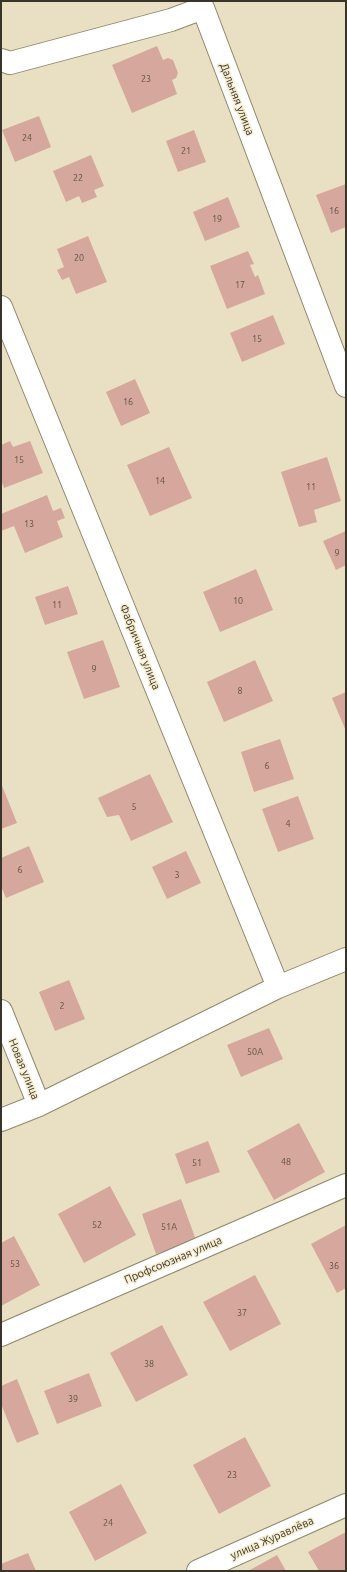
<!DOCTYPE html>
<meta charset="utf-8">
<style>
body{margin:0}
#map{position:relative;width:347px;height:1572px;overflow:hidden;background:#e9e0c3;font-family:Ubuntu,sans-serif}
canvas{display:block}
.frame{position:absolute;inset:0;border:2px solid #383429;pointer-events:none}
</style>
<div id="map">
<canvas width="347" height="1572"></canvas>
<div class="frame"></div>
</div>
<script>
const ctx = document.querySelector('canvas').getContext('2d');
ctx.lineJoin = 'round';
function fillPath(path, color) { ctx.fillStyle = color; ctx.fill(path, 'evenodd'); }
function trace(path, color, width, dash) { ctx.strokeStyle = color; ctx.lineWidth = width; ctx.lineCap = dash ? 'butt' : 'round'; ctx.setLineDash(dash || []); ctx.stroke(path); }
function drawText(font, color, halo, rows, align = 'center') {
  ctx.font = font + ' Ubuntu,sans-serif'; ctx.lineWidth = 3; ctx.setLineDash([]); ctx.textBaseline = 'middle'; ctx.strokeStyle = halo; ctx.fillStyle = color; for (const [text, x, y, turn = 0] of rows) {
    ctx.save(); ctx.translate(x, y); ctx.rotate((+turn || 0) * Math.PI / 180); ctx.textAlign = isNaN(turn) ? turn : align; if (halo) ctx.strokeText(text, 0, 0); ctx.fillText(text, 0, 0); ctx.restore();
  }
}
const building = new Path2D(`
 M157,46L163,60L168,58L173,60L178,73L176,78L172,80L177,94L132,113L112,65Z
 M39,116L51,147L15,162L2,130Z
 M194,130L206,162L178,172L166,141Z
 M91,155L104,186L94,190L97,197L82,203L79,196L66,202L53,171Z
 M346,184V227L331,233L316,195Z
 M228,197L240,227L205,241L193,212Z
 M88,236L107,282L76,294L69,277L62,280L57,270L64,267L57,249Z
 M248,251L254,264L250,265L255,277L258,275L265,294L227,309L210,266Z
 M273,315L285,344L242,362L230,333Z
 M135,379L150,413L121,426L106,392Z
 M10,441L13,447L30,441L43,473L4,488L1,480V445Z
 M169,447L192,498L150,516L127,465Z
 M327,457L341,501L314,510L317,522L299,527L281,472Z
 M47,495L53,511L61,508L65,518L57,521L63,537L25,553L14,526L1,531V514Z
 M346,531V565L336,570L323,541Z
 M256,569L273,610L220,632L203,592Z
 M68,586L78,614L45,625L35,597Z
 M103,640L120,687L84,699L67,652Z
 M255,660L273,701L224,722L207,682Z
 M346,692V731L332,698Z
 M280,739L294,779L254,792L241,752Z
 M150,774L173,822L131,841L119,815L107,817L98,798Z
 M1,783L17,823L1,829Z
 M298,796L314,839L278,852L262,809Z
 M29,846L44,882L6,898L1,886V858Z
 M186,851L201,883L167,899L152,867Z
 M69,980L85,1019L55,1031L39,992Z
 M269,1028L283,1059L241,1077L227,1045Z
 M299,1123L325,1172L274,1200L247,1151Z
 M208,1141L220,1172L186,1184L175,1154Z
 M110,1186L136,1235L84,1263L58,1214Z
 M181,1199L196,1240L156,1254L142,1214Z
 M346,1225V1288L337,1293L311,1244Z
 M14,1236L40,1285L1,1306V1243Z
 M255,1275L281,1324L230,1351L203,1302Z
 M162,1325L188,1375L136,1402L110,1353Z
 M89,1373L102,1406L57,1424L44,1391Z
 M17,1379L39,1434L17,1443L1,1404V1386Z
 M245,1437L271,1486L219,1514L193,1465Z
 M121,1484L147,1533L95,1561L69,1512Z
 M346,1532V1571H319L308,1552Z
 M28,1553L36,1571H1V1564Z
 M277,1555L286,1571H248Z`);
const minor = new Path2D(`
 M1,60L10,63L171,20L203,8L346,386
 M1,307L278,987
 M1,1011L39,1105
 M1,1120L39,1105L278,987L346,959
 M1,1335L346,1185
 M198,1571L346,1505`);
const numberNames = [
 ["23",146,79],
 ["24",27,138],
 ["21",186,151],
 ["22",78,178],
 ["16",334,211],
 ["19",217,219],
 ["20",79,258],
 ["17",240,285],
 ["15",257,339],
 ["16",128,402],
 ["15",19,460],
 ["14",160,481],
 ["11",311,487],
 ["13",29,524],
 ["9",337,553],
 ["10",238,601],
 ["11",57,605],
 ["9",94,669],
 ["8",240,691],
 ["6",267,766],
 ["5",134,807],
 ["4",288,824],
 ["6",20,870],
 ["3",177,875],
 ["2",62,1006],
 ["50А",255,1052],
 ["48",286,1162],
 ["51",197,1163],
 ["52",97,1225],
 ["51А",169,1227],
 ["53",15,1264],
 ["36",334,1266],
 ["37",242,1313],
 ["38",149,1364],
 ["39",73,1399],
 ["23",232,1475],
 ["24",108,1523]
];
const streetNames = [
 ["Дальняя улица",237,99,69],
 ["Фабричная улица",140,647,68],
 ["Новая улица",24,1069,68],
 ["Профсоюзная улица",173,1260,-23],
 ["улица Журавлёва",272,1538,-24]
];
fillPath(building, '#d6a79d');
trace(minor, '#8f876c', 24);
trace(minor, '#fff', 22);
drawText('9px', '#605146', null, numberNames);
drawText('11px', '#383429', '#f6edd0', streetNames);
</script>
